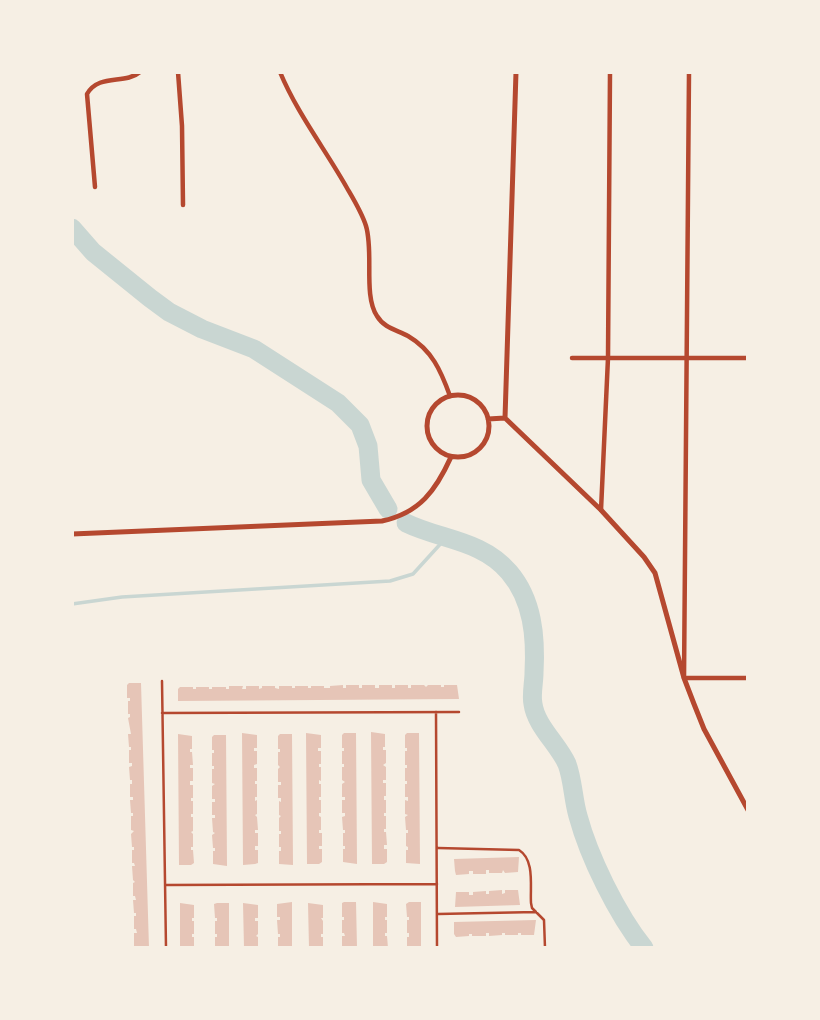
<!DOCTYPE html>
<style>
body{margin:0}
#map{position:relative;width:820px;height:1020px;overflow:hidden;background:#f6efe4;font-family:"Varela Round",sans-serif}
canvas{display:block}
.frame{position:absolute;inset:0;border:74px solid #f6efe4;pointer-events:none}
</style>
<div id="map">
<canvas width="820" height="1020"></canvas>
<div class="frame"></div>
</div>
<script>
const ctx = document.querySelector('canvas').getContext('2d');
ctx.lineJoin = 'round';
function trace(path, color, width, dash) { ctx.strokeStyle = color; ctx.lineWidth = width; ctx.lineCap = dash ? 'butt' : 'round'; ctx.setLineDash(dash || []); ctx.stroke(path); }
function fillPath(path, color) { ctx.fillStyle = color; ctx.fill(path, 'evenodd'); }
const stream = new Path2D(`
 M72,604L122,597L390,581L413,574L444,540L452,538`);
const river = new Path2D(`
 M72,228L93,252L150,298L169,312L202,329L254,349L338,403L360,425L368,446L371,480L388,509
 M406,523C441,540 482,540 509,572C533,600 536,637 534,673C534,682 531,695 533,704C536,726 558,744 567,764C573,780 573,799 578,816C589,857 617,914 644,948`);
const building = new Path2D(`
 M129,683H141L149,948L134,946V933H137L136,929H134V916H136V913H134L133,900H136L135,896H133V883L135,882L133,880L132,866H135L134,863H132V850H134V847H132L131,834L134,831L131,830V816H133V813H131L130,800H133V797H130V784H132V780H130L129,767L132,766V763H129V750H131V747H129L128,734H131L128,718L130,717V714H128V701H130V698H127V685Z
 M343,685V688H346V685H359V688H362V685H375V688H379V685H392V688H395V685H408V688H411V685H424L426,687L428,685H441V687H444V685H457L459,699L178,701V689L180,687H193V689H196V687H209V689H212V687H226V689H229V686H243L242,689H246V686H259V689L262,688V686H275V688L279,689V686H292V688H295V686H308V688H311V686H324V688H330V686Z
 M371,732L385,734V747H383V750H386V763L383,765L386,767V780H383V783H386V796H384V800H386V813H384V816H386V829H384V832H386L387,845H384V849H387V862L384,864H372Z
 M242,733L257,735V748H254V751H257V764L254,765V768H257V781H255V784H257V797H255V801L257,800V814L255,815L257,817L258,830H255V833H258V846H255V850H258V863L255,864L243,865Z
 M306,733L321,735V748H318V751H321V764H319V767H321V781L319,780V784H321V797H319V800H321V813H319V816L321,817V830H319V833H322V846H319V849H322V862L319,864H307Z
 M344,733H356L357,864L343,862V849H345V846H343V833H345V830H343L342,817L345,816V813H342V800H345V797H342V784L345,782L342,780V767H344V764H342V751H344V748H342V735Z
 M407,733H419L420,864L406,863V850H408V847L406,846V833H408V830H406L405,817L408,815L405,814V800L408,801V797H405V784H407V781H405V768H407V765H405V751H407V748H405V735Z
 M178,734L192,736V749H190V752H192L193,765H190V768H193V781H190V785H193V798H191V801H193V814H191V817H193V831L191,832L193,834V847H191V850H193L194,863L191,865H179Z
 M280,734H292L293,865L279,864V851H281V847H279V834H281V831H279V818L281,816L279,815V801L281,802V798H278V785H281V782H278V769L280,767L278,765V752H280V749H278V736Z
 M214,735H226L227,866L213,864V851H215V848H213L212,835L215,833L213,832L212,818H215V815H212V802H215V799H212V786L215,784L212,783V769H214V766H212V753H214V750H212V737Z
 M519,857L518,872L505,873L503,870L502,873H489V870H486V874H473V871H469V874L456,875L455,871L454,859Z
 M502,890V894L505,893V890H518L520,905L455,907L456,892H469V895H473V892L486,891V894H489V891Z
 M292,902V948H278V937H280V934H278L277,920H280V917H277V904Z
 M344,902H356L357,948H342V936H345L344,933H342V920H344V917H342V903Z
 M373,902L387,904V917H385V920H387V933H385V936H387L388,948H373Z
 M409,902H421V948H407V937H409V933H407V920H409V917H407L406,904Z
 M180,903L194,905V918H192V921H194V934H192V937H194V948H180Z
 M217,903H229V948H215V937H217V934H215V921H217V918H215L214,904Z
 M243,903L258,905V918H255V921H258V934L256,936L258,937V948H244Z
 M308,903L323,905V918H321L323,921V934H321V937H323V948H309Z
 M536,920L534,935H521V933H518V935H505V933H502V935L489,936V933H486V936H472V934H469V936L456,937L454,934V922Z`);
const service = new Path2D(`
 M162,681L166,948
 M436,712L437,948
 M162,713L459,712
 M438,848L519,850C535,860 530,886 531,903L532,908L544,920L545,948
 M165,885L437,884
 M438,914L536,912`);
const minor = new Path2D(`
 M178,72L182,126L183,205
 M280,72C297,113 325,149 347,188C354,200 362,213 366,226C374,252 363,295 377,316C384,328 397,330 408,336C432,350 441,371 450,396
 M689,72L684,678H748
 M95,187L87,94C99,73 125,85 140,72
 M572,358H748
 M601,510L608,358L610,72`);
const tertiary = new Path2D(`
 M427 426a31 31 0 1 1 62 0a31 31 0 1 1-62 0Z
 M505,418L516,72
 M488,419L505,418L601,510L644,557L655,573L684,678L694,704L704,729L748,810
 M72,534L382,521C420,513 436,490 451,457`);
trace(stream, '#c9d6d2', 3.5);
trace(river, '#c9d6d2', 19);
fillPath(building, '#e6c5b7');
trace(service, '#b5482f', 2.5);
trace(minor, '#b5482f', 4.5);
trace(tertiary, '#b5482f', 5);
</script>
